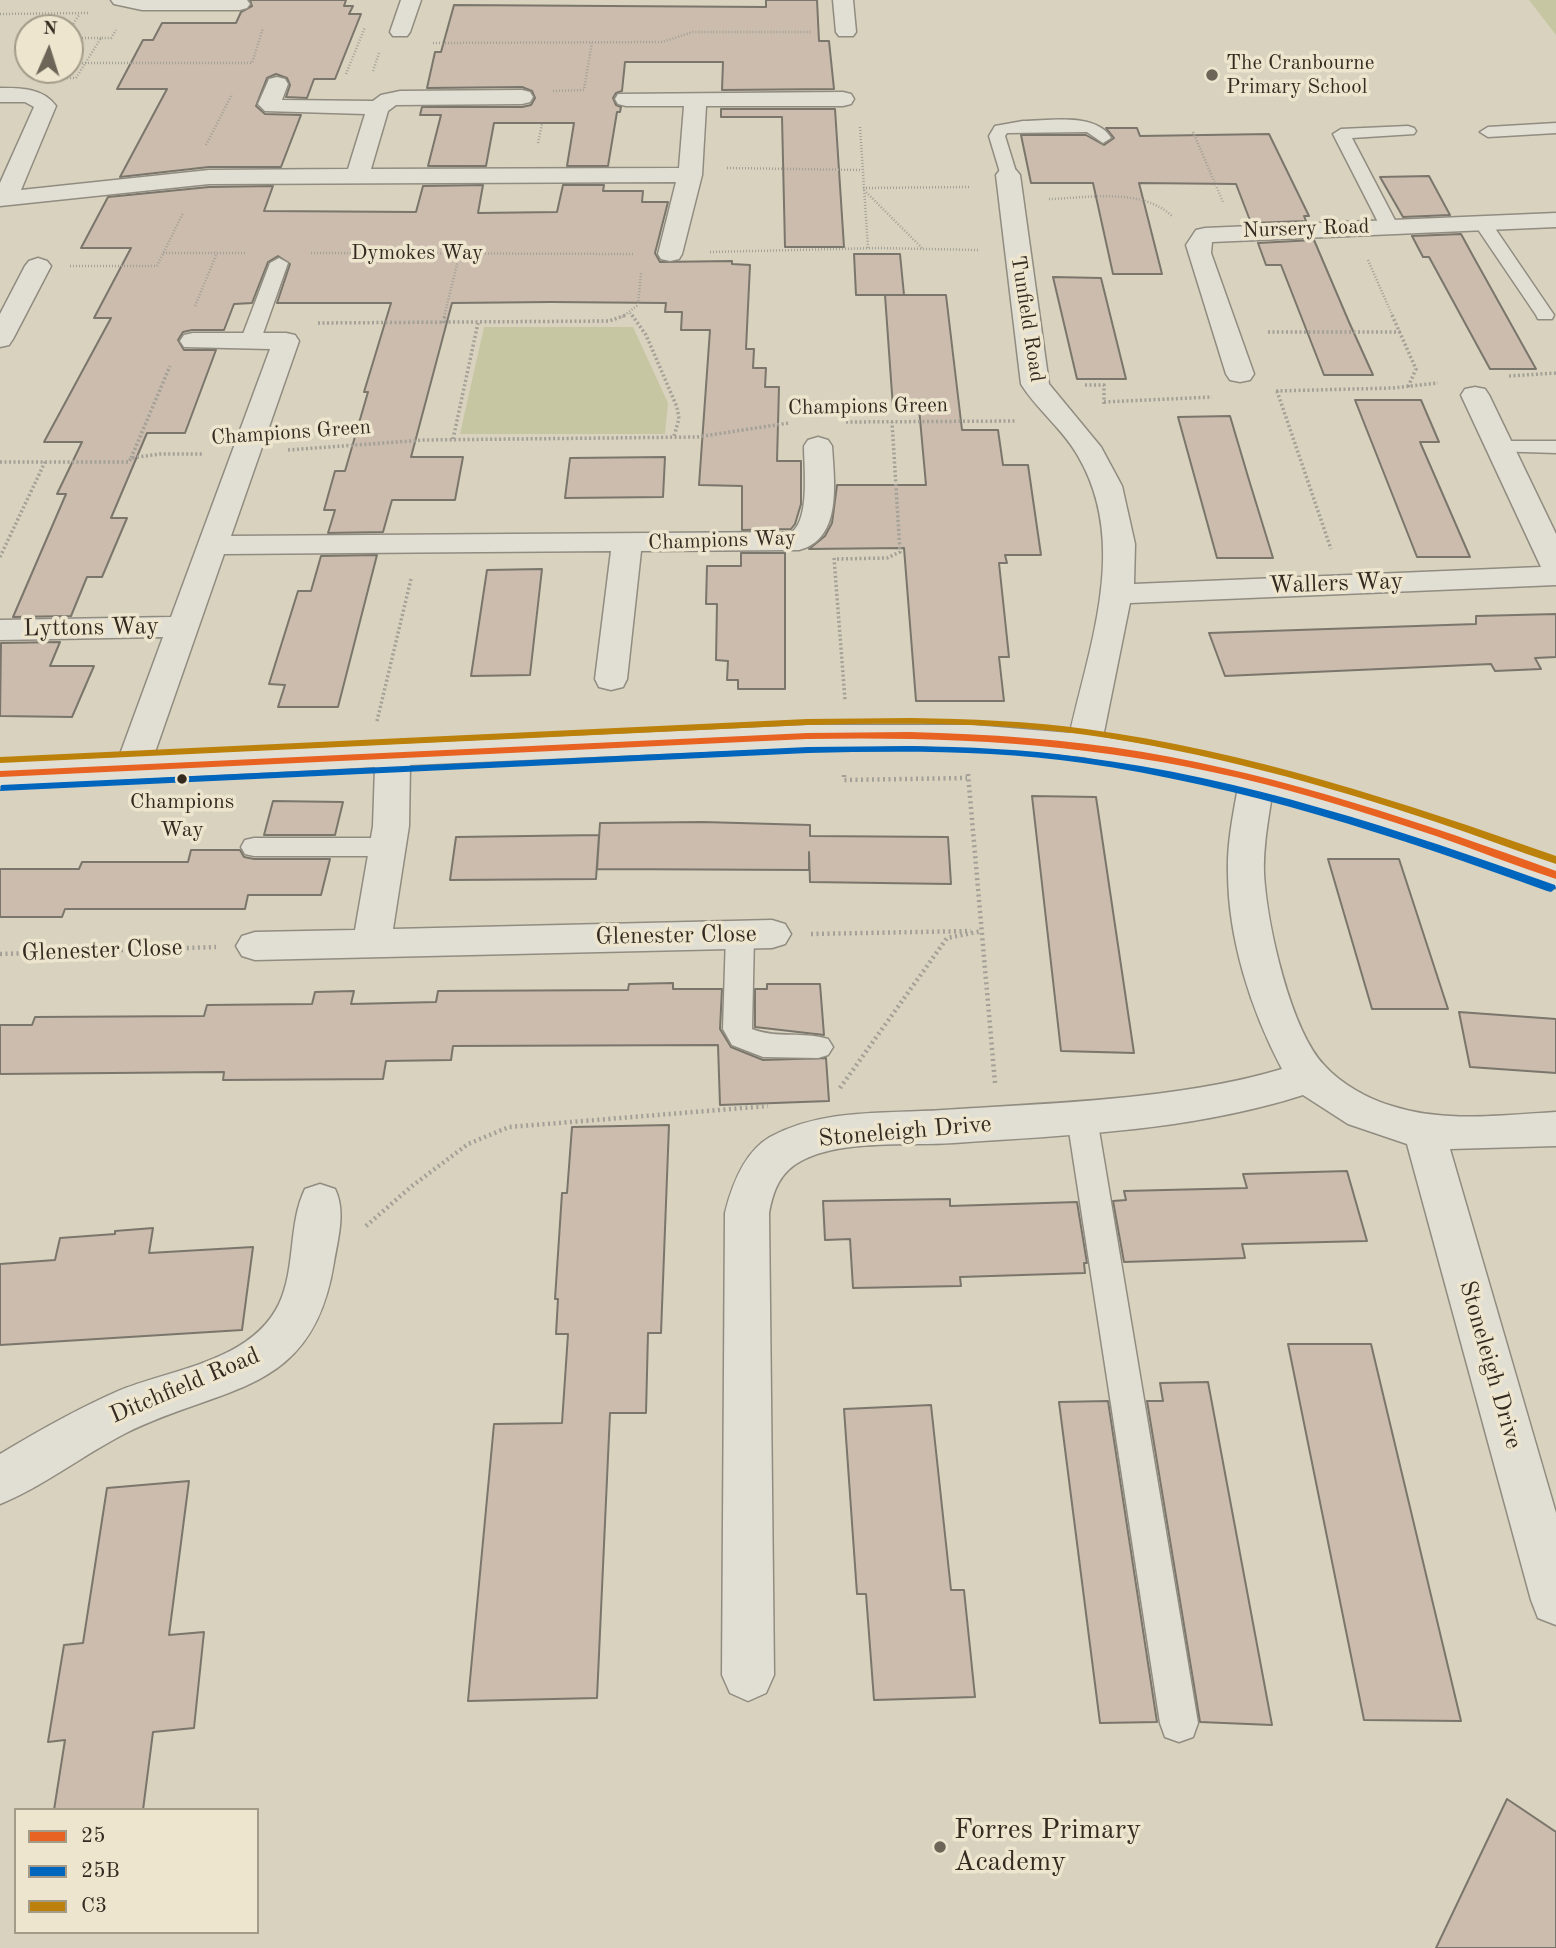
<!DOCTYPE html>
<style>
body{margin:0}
#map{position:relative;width:1556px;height:1948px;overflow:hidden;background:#d8d2be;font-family:"Old Standard TT",serif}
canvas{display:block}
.legend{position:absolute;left:14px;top:1808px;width:245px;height:126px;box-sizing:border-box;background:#ede5ce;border:2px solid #a39a88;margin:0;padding:9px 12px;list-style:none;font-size:21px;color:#342a20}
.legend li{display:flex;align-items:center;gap:14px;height:35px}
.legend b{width:35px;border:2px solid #a39a88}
.north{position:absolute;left:14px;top:14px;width:70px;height:70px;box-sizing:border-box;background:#ede5ce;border:2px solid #a39a88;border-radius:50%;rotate:3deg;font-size:19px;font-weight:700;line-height:28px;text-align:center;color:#342a20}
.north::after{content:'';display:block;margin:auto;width:24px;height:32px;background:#6d6557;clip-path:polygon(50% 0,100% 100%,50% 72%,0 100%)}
</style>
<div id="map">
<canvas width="1556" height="1948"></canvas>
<ul class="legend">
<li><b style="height:9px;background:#e86222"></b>25</li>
<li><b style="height:9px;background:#0065bd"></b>25B</li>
<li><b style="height:9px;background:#bc810a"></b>C3</li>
</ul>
<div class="north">N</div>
</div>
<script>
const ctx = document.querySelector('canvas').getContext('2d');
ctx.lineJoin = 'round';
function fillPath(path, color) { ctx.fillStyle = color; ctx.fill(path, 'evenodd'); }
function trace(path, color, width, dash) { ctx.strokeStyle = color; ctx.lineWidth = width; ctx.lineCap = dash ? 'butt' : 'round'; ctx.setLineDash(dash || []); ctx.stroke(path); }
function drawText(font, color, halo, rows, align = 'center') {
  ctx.font = font + ' "Old Standard TT",serif'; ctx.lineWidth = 7; ctx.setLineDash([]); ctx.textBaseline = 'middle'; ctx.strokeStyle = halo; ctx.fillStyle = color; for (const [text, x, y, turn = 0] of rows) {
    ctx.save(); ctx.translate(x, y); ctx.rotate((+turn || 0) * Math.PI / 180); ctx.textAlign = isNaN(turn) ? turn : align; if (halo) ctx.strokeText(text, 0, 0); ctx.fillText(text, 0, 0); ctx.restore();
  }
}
const green = new Path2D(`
 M1529,0H1556V35Z
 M484,327H633L668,403L665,434H460Z`);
const building = new Path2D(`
 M250,0H346L344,6H353L349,14H361L335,79H314L307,98L286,97L290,85L287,78L276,74L267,78L256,106L265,114L301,115L281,167H209L120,177L167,89H117L143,40H153L162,23H236L241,12L252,6Z
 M766,0H817L819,41H829L834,89L722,90L723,62H625L622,91L616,93L613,98L616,105L621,107L620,112H617L608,166H567L574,123H494L486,166H428L441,115H420L422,107H522L531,105L535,98L532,91L522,87L427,88L435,52H441L454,5L766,7Z
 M721,109H835L844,247H785L782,117H721Z
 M1106,128H1137L1140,136L1269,134L1309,216H1304L1306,221L1251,223L1236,184L1139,183L1162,274H1113L1093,183H1031L1021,135H1086L1104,145L1114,138Z
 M1429,176L1450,215L1403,217L1380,177Z
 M483,185L478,213L557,212L563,185H604L603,191H643L642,202H668L655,253L660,262L732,261V264L750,265L746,349H754L753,368H766L765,387H779L777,461H801V504L795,524L791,529L742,530V486L699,485L710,330H681L682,312H665L666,303L551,302L452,303L411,457H463L455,500H392L383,532L328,533L335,510H324L335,471H345L368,392H364L391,303H277L290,264L278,256L268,262L252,303L234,304L224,330H192L183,332L178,340L184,350H216L185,433H147L111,518H127L102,577H87L71,616L13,617L66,494H57L82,442H44L111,318H94L131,248H81L108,197L209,187L273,186L264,211L416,212L423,186Z
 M1461,234L1473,256L1536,369H1490L1429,257H1423L1412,236Z
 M1314,240L1349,322L1373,375H1324L1281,265H1266L1258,243Z
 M854,254H900L904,295H856Z
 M1053,277L1101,278L1126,379H1077Z
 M885,295H946L962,430H998L1003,465H1028L1041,555H1005L1007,563H999L1009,657H999L1004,701H916L904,548L809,549L825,536L832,523L837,485H926L919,408H893Z
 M1355,400H1421L1439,442H1420L1470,557H1417Z
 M1230,416L1249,480L1273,558H1217L1178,417Z
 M665,457L663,497L565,498L570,458Z
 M741,553H785V689H738V680H727L728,661L716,660L717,604H706L707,566H741Z
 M377,555L338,707H278L285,685L269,684L298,591H311L321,556Z
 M542,569L530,675L471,676L487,570Z
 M1556,614V657L1535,658L1541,669L1495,671L1491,664L1225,676L1209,633L1476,624V616Z
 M60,642L50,666H94L72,717L0,716L1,643Z
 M1032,796L1096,797L1134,1053L1061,1051Z
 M273,801L343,802L335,835H264Z
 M703,822L810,825V836L948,837L951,884L810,882L809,852V870L597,869L600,823Z
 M599,835L596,879L450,880L456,837Z
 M191,850H240L244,857L254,859H330L321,895H248L245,909H65L62,917H0V869H79L82,862H188Z
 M1328,859H1399L1448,1009H1372Z
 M673,983V989H722L720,1029L731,1047L763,1060L826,1058L829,1101L720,1105L718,1045L453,1046L451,1060L386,1061L383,1079L223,1080L224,1072L0,1074V1025H32L35,1017L204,1016L207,1005L312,1004L315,992L354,991L351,1004L436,1002L438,991L628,990L629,984Z
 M767,984H820L824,1035L755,1027V989H767Z
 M1459,1012L1556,1019V1073L1470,1067Z
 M669,1125L661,1333H648L646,1413H610L597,1698L468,1701L494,1424L562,1423L568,1334H556L558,1299H555L562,1193H567L572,1127Z
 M1347,1171L1367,1241L1242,1244L1245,1258L1124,1262L1113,1201L1126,1200L1124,1191L1247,1188L1243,1174Z
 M950,1199V1206L1077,1202L1087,1263H1084L1085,1273L960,1277L961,1286L853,1288L850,1239L825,1240L823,1201Z
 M153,1228L149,1253L253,1247L242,1330L0,1345V1264L55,1260L60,1238L115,1234V1231Z
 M1288,1344H1371L1461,1721L1364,1720Z
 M1208,1382L1272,1725L1200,1722L1147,1401H1163L1160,1383Z
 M1108,1401L1157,1722L1100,1723L1059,1402Z
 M931,1405L951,1590H964L975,1697L874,1700L866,1594H857L844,1409Z
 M189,1481L169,1635L204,1632L194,1728L153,1732L143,1810H54L65,1740L48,1742L64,1645L83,1643L107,1488Z
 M1507,1799L1556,1832V1948H1436Z`);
const pathFar2 = new Path2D(`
 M0,14L90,13
 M70,29L79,15
 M70,38H101
 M433,43L662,42L693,32H811
 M70,63H252L263,28
 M373,71L379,53
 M346,74L365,27
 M67,78H76L101,38H111L116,30
 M553,91L584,90L592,42
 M860,127L868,248
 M1193,132L1223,202
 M538,143L542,124
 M206,145L232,94
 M727,168L862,170
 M863,188L971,187
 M864,190L922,248
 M1049,199C1089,198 1142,187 1173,217
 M710,252L879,248L978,250
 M163,253H247
 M311,253L635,254
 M1368,260L1393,317
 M70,266H157L183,213
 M195,306L217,253
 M630,313L633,317
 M444,317L460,252
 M622,317L638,305L641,273`);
const pathFar1 = new Path2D(`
 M632,315L646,335L677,407L679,419L674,436
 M1392,315L1416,369L1408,387
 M318,323L609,321L626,315
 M443,323L445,315
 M1268,332H1401
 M1509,376L1556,373
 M1085,385H1104V404
 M1276,391L1393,388L1438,383
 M1277,391L1331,549
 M1104,402L1212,397
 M846,422L1016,421
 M453,439L478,323
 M288,450L424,440L697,437L789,423
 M131,458L170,366
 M0,462H129L131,458L160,454H202
 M0,557L45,462
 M834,558L845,700
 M837,559L887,558L900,552L892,422
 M377,721L411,579`);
const path = new Path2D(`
 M968,774L995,1083
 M844,775V780L967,778
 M811,934L971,931
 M0,954L216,947
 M840,1088L947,938L982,931
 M366,1226L412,1186L468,1144L509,1127L768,1106`);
const lane = new Path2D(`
 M1023,121C1049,121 1096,112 1111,138L1103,143L1087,132L1007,133L1005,136L1017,175L1008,180L1002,179L989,136L995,126Z
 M1556,123V133L1488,137L1480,132L1488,127Z
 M1408,126L1414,128L1416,131L1414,134L1352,138L1398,226L1389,231L1380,226L1333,134L1341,129Z
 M1482,217L1488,218L1554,315L1552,319H1538L1536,315L1473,222Z
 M279,258L288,263L260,342L250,348L243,346L240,342L270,263Z
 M1499,441H1556V453L1492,451L1489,447L1492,443Z
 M254,838H390L399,840L403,847L399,854L390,856H254L245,854L241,847L245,840Z
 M740,925L750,928L754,935L752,1029C777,1039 803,1031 828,1039L833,1047L828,1055L818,1058L763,1057L732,1045L723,1029L726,935L730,928Z
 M1082,1106L1093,1109L1097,1118L1198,1723L1193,1737L1179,1742L1165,1737L1160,1723L1067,1118L1071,1109Z`);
const street = new Path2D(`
 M111,0H247L250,4L247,8L240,10H142L114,4Z
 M401,0H421L410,32L407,36H393L390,32Z
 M833,0H853L856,32L853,36H839L836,32Z
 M277,77L285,79L288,84L282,100L373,101L381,95L400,91L522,90L530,92L533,97L530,102L522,104L396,105L388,111L371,169L679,168L684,106H626L618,104L615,99L618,94L843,92L851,94L854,99L851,104L843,106H706L702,175L682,254L679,259L670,261L661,259L658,254L676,182L209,184L0,206V183L34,107L25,102H0V88C21,88 43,88 56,106L21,190L209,170L348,169L365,114L265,111L258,104L269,79Z
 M1008,168L1016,170L1020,175L1049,384L1101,447L1122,486L1135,544L1134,584L1541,567L1461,395L1465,389L1475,387L1485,389L1489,395L1556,534V585L1130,603L1103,737C1259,761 1408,807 1556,861V888L1370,823L1272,795C1268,821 1263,848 1264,874C1267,924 1290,1029 1324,1065C1341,1084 1368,1099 1392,1106C1444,1123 1502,1115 1556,1112V1146L1450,1149L1556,1513V1625L1538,1618L1531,1600L1407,1144L1348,1124L1303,1095C1191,1131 1070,1135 954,1143C909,1146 841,1139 801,1161C780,1172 773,1191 769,1213L774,1675L766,1693L748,1701L730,1693L722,1675L725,1213C732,1185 744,1152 770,1137C823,1108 886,1114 943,1110C1051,1103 1178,1100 1282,1069C1251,1010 1228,939 1228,872C1227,844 1233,815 1238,787L1083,757L1028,752L918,746L752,750L410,765L409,826L393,929L772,920L785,924L791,934L785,944L772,948L255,960L242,956L236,946L242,936L255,932L355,930L373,826L375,767L0,786V762L119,757L163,637L0,640V620L171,617L270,349L184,347L180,341L184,335L193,333H286L295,335L299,341L231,536L792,532C810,518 804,468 804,446L808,440L818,437L828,440L832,446C834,481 843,539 799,550L641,551L627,679L623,687L611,690L599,687L595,679L611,551L224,554L154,755L807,725H973L1070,733C1090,643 1129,543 1078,456C1063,429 1037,410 1021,384L996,175L1000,170Z
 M1556,213V227L1212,242L1211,253L1254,374L1250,380L1240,382L1230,380L1226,374L1186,245L1196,230L1205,228Z
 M38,258L47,261L51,266L13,339L9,345L0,347V314L25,266L29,261Z
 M320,1184L335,1189C346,1211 338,1239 334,1262C313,1396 224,1384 126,1433C83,1455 44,1486 0,1504V1454C38,1431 77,1409 118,1391C171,1369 251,1362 279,1304C296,1268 288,1224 305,1189Z`);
const bus1 = new Path2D(`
 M910,732C988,734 1066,739 1143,752C1285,776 1421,822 1556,871V879C1516,866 1476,850 1436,836C1379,817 1322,799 1264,784C1110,745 965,736 807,739L0,777V771L807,733Z`);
const bus2 = new Path2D(`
 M911,746C967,747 1024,749 1080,757C1243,777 1400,830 1555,885L1556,888L1551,892L1547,891C1396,836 1243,786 1083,763C992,750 900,751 808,753L0,791L1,785L808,747Z`);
const bus3 = new Path2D(`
 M912,718C970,719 1029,721 1086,729C1248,751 1403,802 1556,856V864C1516,851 1476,835 1436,822C1322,784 1206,752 1087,735C995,722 900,723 807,725L0,763V757L807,719Z`);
const markers = [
 [1212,75,7,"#6d6557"],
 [182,779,6,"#342a20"],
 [940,1847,7,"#6d6557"]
];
const farPoinames = [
 ["The Cranbourne",1226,63],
 ["Primary School",1226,87]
];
const farStreetnames = [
 ["Nursery Road",1306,229,-2],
 ["Dymokes Way",417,253],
 ["Tunfield Road",1027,319,81],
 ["Champions Green",868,407,-1],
 ["Champions Green",291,433,-4],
 ["Champions Way",722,541,-2]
];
const busNames = [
 ["Champions",182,802],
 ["Way",182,830]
];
const streetNames = [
 ["Wallers Way",1336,584,-2],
 ["Lyttons Way",91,628,-1],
 ["Glenester Close",676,936,-1],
 ["Glenester Close",102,951,-2],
 ["Stoneleigh Drive",905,1132,-5],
 ["Stoneleigh Drive",1490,1365,74],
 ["Ditchfield Road",185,1386,-23]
];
const nearPoinames = [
 ["Forres Primary",954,1831],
 ["Academy",954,1863]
];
fillPath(green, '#c6c6a2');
fillPath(building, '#cbbcad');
trace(building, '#7a766b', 2);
trace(lane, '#918c80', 3);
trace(street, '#918c80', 3);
trace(pathFar2, '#a3a098', 2.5, [1, 2]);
trace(pathFar1, '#a3a098', 3.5, [2, 2.5]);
trace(path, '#a3a098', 4.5, [2, 3.5]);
fillPath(lane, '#e1ded4');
fillPath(street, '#e1ded4');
fillPath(bus1, '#e86222');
fillPath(bus2, '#0065bd');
fillPath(bus3, '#bc810a');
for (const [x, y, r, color] of markers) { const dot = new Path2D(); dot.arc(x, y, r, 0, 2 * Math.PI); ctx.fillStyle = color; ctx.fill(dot); trace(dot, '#ede5ce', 2.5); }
drawText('21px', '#342a20', '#ede5ce', farPoinames, 'left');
drawText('21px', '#342a20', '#ede5ce', farStreetnames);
drawText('22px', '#342a20', '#ede5ce', busNames);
drawText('24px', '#342a20', '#ede5ce', streetNames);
drawText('28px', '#342a20', '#ede5ce', nearPoinames, 'left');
</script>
